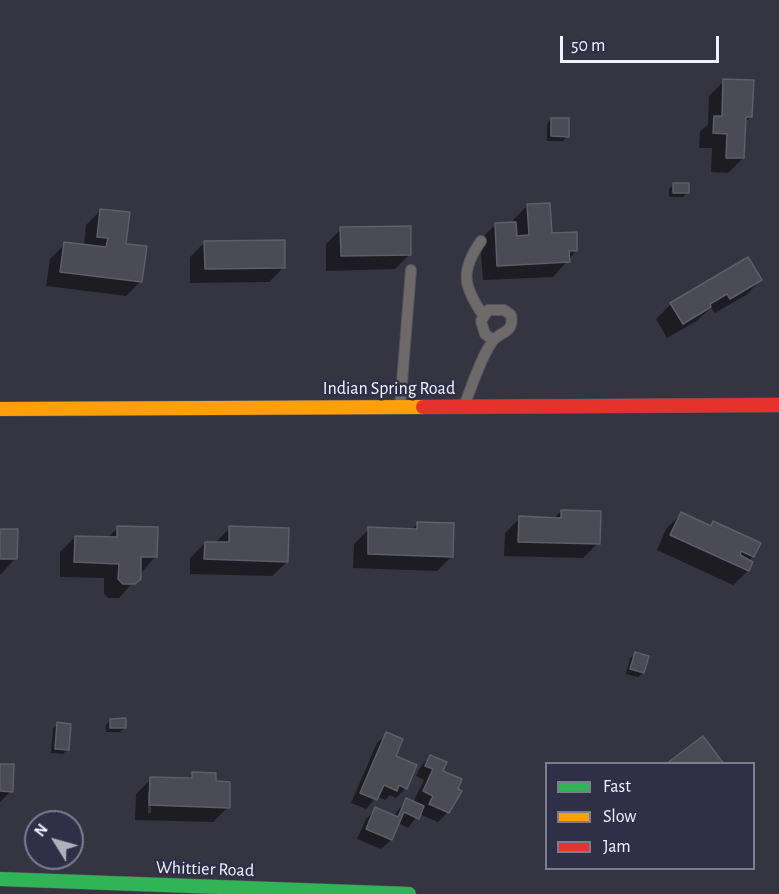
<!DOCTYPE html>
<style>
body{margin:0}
#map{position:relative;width:779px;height:894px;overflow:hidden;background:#353541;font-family:"Alegreya Sans",sans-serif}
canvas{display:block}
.legend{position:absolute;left:545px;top:762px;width:210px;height:108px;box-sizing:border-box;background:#2f2f47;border:2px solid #7d7d91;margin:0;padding:8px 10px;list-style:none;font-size:18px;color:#f2f2ff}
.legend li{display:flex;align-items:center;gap:12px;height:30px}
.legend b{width:30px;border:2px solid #7d7d91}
.north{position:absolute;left:24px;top:810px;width:60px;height:60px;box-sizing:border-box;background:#2f2f47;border:2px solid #7d7d91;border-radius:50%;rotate:307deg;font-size:16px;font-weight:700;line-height:24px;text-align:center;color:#f2f2ff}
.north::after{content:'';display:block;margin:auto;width:21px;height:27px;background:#b0b0bc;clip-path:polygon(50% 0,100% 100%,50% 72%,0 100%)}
.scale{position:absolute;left:560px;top:36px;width:159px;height:27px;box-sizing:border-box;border:3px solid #f2f2ff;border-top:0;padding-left:8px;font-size:18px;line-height:21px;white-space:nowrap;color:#f2f2ff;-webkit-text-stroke:4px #2f2f47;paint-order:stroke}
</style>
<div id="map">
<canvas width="779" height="894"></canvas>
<ul class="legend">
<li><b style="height:8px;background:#30b455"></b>Fast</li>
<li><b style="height:8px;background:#ff9f0a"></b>Slow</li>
<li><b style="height:8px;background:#e5322d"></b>Jam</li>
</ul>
<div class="north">N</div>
<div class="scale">50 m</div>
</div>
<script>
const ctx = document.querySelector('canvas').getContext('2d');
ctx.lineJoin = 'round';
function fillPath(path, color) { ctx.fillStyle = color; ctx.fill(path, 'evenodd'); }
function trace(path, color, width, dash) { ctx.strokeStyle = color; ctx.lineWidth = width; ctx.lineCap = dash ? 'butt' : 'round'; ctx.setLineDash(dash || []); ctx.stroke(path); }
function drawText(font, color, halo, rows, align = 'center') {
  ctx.font = font + ' "Alegreya Sans",sans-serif'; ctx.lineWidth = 5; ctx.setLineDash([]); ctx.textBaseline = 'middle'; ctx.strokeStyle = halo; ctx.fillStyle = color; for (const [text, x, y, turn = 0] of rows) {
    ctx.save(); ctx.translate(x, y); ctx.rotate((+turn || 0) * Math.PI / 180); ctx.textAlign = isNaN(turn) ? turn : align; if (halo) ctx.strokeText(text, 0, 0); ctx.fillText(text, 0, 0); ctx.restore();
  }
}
const shadow = new Path2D(`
 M724,81L751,117L744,123L743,158L728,173L711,172L712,148H699L700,132L708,124L709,96Z
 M551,119L567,136L563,141H547V124Z
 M673,185L687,193L683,197H669V189Z
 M528,205L551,235L576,251L553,277L483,280L480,240L495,225L513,224V220Z
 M101,210L124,245L141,281L126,296L46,286L50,259L65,244L84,246L86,225Z
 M341,229L410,254L395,269L326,271V244Z
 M205,242L284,267L269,282L190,283V257Z
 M761,280L746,295L715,313L711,308L695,322L667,338L656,319L671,304Z
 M561,511L598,543L583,558L504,556L505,533L520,518L554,519Z
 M681,514L710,527L714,523L753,556L748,561L751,562L748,571L733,585L657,550L666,529Z
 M418,523L452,556L437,571L353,568L354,544L369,529L411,530Z
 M118,528L155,557L119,598H108L104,594V578L60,577V552L75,537L107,538Z
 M230,528L287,562L272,576L190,574V558L205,543H215Z
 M0,530L15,559L1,574H0Z
 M635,654L643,673L638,677L626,674L630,658Z
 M110,720L125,728L120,732H106V725Z
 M58,724L68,749L63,754L51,753L53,729Z
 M387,734L406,788L396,798L390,795L385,800L377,796L366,809L351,803L377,743Z
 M431,756L456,790L448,812L438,822L419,814L408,828L398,823L391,840L381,849L357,839L366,819L376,809L393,817L406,800L413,803L424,780L416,776L421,766Z
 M0,765L11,791L0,802Z
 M193,774L214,783L228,807L213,822L135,820L136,794L151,779L187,780ZM148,792H151V813H148Z`);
const building = new Path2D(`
 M723,79L754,80L752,117H746L744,158H726L727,134L713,133L714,116H722Z
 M551,118H569V137L551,136Z
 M673,183H689V193H673Z
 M550,203L552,233L577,232V251H569L570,262L497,266L495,223L516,222L517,236L529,235L527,204Z
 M100,209L130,212L126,244L147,246L142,282L60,272L64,242L106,247L108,238L97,237Z
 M411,226V255L341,256L340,227Z
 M285,240V268L205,269L204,241Z
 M748,257L762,280L730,299L727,294L710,304L711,307L683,324L670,303Z
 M561,510L601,511L600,544L518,542L519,516L561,518Z
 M681,512L711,526L713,521L761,543L754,557L741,551L740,555L753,562L749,571L670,535Z
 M417,522L454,523L453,557L368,554V527L417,529Z
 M117,526L158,527L157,557H141V579L135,584H123L118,579L119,564L74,562L75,536L117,537Z
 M229,526L289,528L288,562L204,559L205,542H229Z
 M0,529H18L17,559H0Z
 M635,652L649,656L644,673L630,669Z
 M126,718V728H110V719Z
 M57,722L71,724L69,750L55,749Z
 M386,732L403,739L396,756L417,765L407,789L399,785L397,791L384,785L377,800L360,793Z
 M703,736L724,764H666Z
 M430,755L447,762L443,771L462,779L458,789L462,791L449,813L429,804L433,796L423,791L433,769L425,766Z
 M0,764H14L13,792L0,791Z
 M192,772L216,773V781L230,782V808L149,805L150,777L192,778Z
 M406,798L424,806L419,819L404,812L392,840L366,829L375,807L398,817Z`);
const lane = new Path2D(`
 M481,241C460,271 463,286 483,315
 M465,403C473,384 480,359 492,342C499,331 515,334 511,315L504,310H488L481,321L485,334L493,340
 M400,407L411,270`);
const fast = new Path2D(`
 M0,879L409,894`);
const slow = new Path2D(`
 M0,409L423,407`);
const jam = new Path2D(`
 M423,407L779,405`);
const streetNames = [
 ["Indian Spring Road",389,389],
 ["Whittier Road",205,869,2]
];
fillPath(shadow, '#0007');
fillPath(building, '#4b4b55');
trace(building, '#5e5e68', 1.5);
trace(lane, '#54545f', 12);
trace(fast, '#54545f', 15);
trace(slow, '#54545f', 15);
trace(jam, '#54545f', 15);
trace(lane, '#6e6a6a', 10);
trace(fast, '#30b455', 14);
trace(slow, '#ff9f0a', 14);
trace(jam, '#e5322d', 14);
drawText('18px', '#f2f2ff', '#2f2f47', streetNames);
</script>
